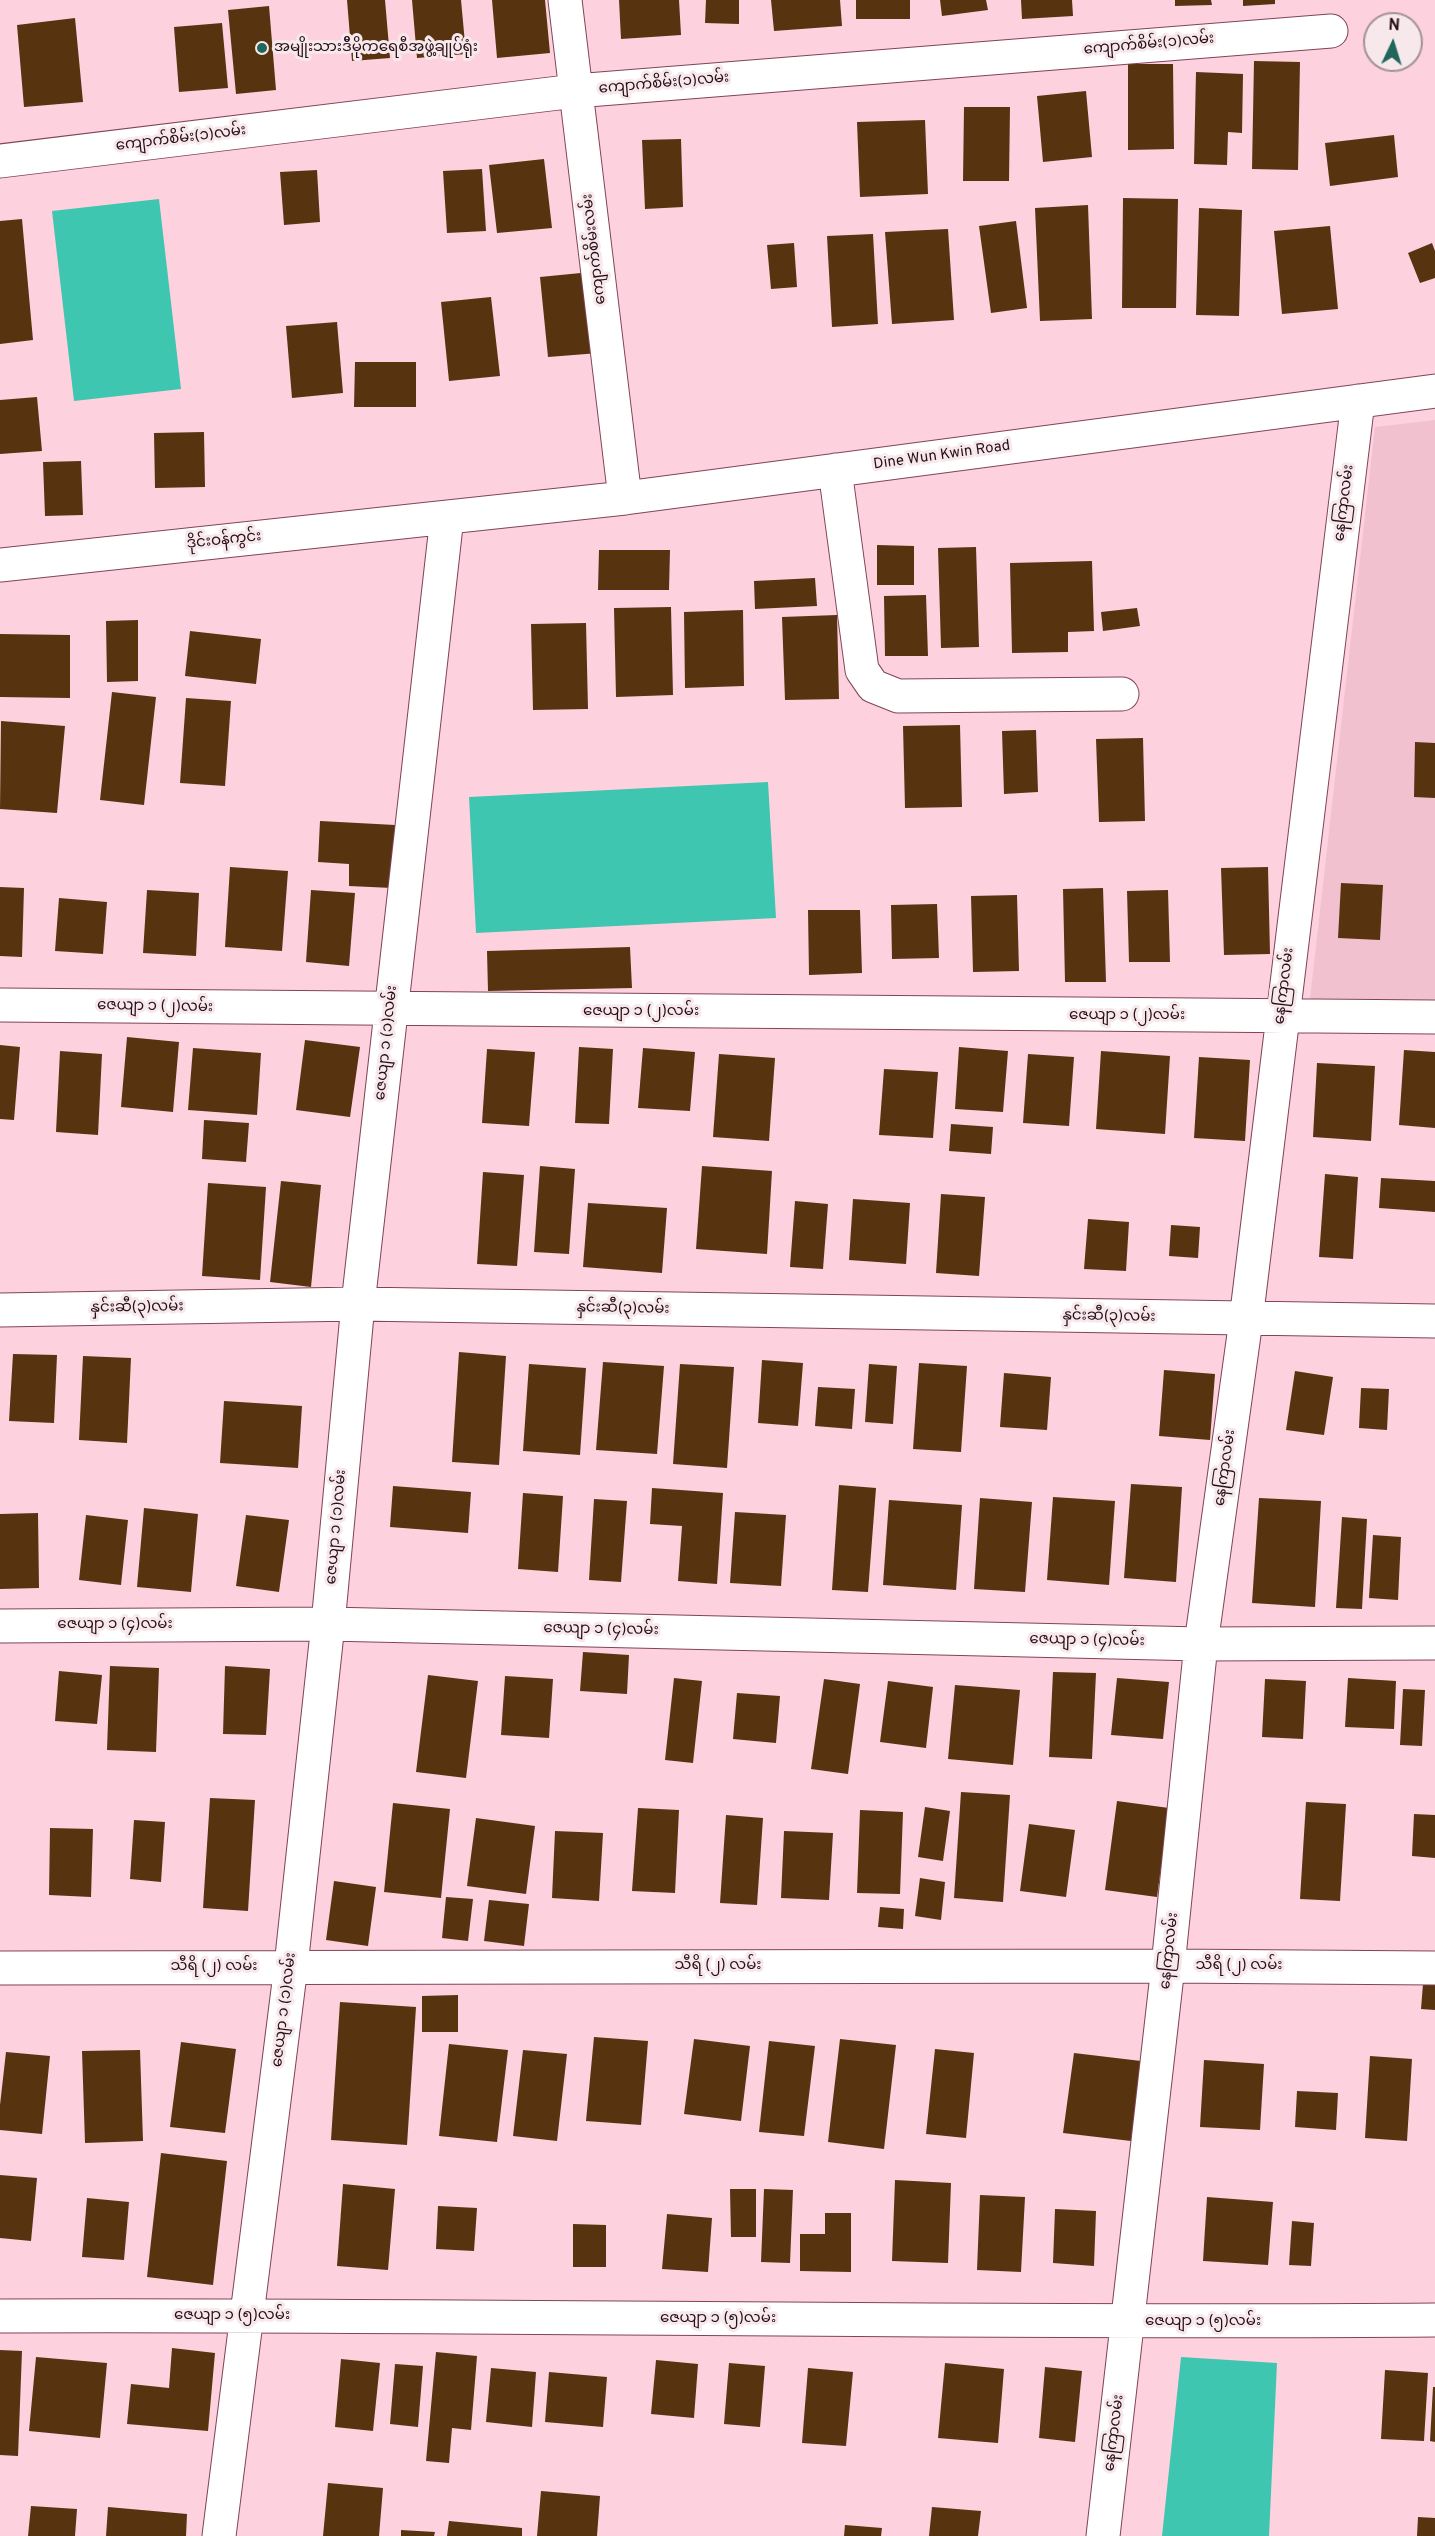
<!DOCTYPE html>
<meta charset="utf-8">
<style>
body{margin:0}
#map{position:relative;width:1435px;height:2536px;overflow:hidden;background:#fed1de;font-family:Overpass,sans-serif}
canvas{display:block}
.north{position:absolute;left:1363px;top:12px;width:60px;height:60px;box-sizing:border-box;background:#f7e8ec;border:2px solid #a49197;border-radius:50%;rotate:4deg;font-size:16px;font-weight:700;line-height:24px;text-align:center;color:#270e17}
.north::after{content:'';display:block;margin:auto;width:21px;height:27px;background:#20665b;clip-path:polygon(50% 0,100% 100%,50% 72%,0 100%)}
</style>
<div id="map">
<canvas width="1435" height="2536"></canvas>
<div class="north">N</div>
</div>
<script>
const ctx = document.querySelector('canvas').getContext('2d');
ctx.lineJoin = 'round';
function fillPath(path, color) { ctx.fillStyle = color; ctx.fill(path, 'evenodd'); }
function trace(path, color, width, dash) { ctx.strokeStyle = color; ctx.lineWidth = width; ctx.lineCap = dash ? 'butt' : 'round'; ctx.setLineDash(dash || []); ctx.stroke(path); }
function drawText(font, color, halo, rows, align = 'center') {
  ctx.font = font + ' Overpass,"Noto Sans Myanmar",sans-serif'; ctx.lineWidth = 6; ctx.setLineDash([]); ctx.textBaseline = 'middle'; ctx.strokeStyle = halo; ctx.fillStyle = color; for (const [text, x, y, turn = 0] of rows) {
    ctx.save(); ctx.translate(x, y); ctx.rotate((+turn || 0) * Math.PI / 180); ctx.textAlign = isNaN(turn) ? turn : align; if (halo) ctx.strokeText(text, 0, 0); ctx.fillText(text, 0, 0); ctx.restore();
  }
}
const built = new Path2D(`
 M1435,420V1006L1309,1007L1375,427Z`);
const water = new Path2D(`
 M159,199L181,389L74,401L52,211Z
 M768,782L776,918L476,933L469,797Z
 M1181,2357L1277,2363L1269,2536H1162Z`);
const building = new Path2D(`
 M347,0H385L390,58L352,61Z
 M412,0H461L466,54L417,58Z
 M492,0H545L550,53L497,58Z
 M619,0H679L681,35L621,39Z
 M706,0H739V24L705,23Z
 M771,0H840L842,26L774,31Z
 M856,0H910V19H856Z
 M940,0H986L988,10L942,16Z
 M1021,0H1072L1073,16L1022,19Z
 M1175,0H1211L1212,5L1175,6Z
 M1243,0H1275V4L1243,6Z
 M269,6L276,90L236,94L228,10Z
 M75,18L83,102L24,107L17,25Z
 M222,23L228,88L179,92L174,27Z
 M1254,61L1300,62L1298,170L1252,169Z
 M1128,64H1173L1174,149L1128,150Z
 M1196,72L1243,74L1242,133L1228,132L1227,165L1194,164Z
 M1086,91L1092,157L1043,162L1037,96Z
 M964,107H1010L1009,181H963Z
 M925,120L928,194L860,197L857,122Z
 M1394,135L1398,177L1330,186L1325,143Z
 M681,139L683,207L645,209L642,140Z
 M544,159L552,228L497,233L489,165Z
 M482,169L486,231L447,233L443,171Z
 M317,170L320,222L284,225L280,172Z
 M1123,198L1178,199L1176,308H1122Z
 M1088,205L1092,319L1040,321L1035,208Z
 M1199,208L1242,210L1239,316L1196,315Z
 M22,219L33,340L0,344V221Z
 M1016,221L1027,308L991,313L979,226Z
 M1330,226L1338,309L1282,314L1274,231Z
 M948,229L954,320L892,324L885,232Z
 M873,234L878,324L832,327L827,236Z
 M794,243L797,287L771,289L767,245Z
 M1432,243L1435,251V278L1420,283L1408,253Z
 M591,272L599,353L548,357L540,277Z
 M491,297L500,376L449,381L441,302Z
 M337,322L343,393L292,398L286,326Z
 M355,362H416V407H354Z
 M37,397L42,451L0,454V400Z
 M204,432L205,487L155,488L154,433Z
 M81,461L83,515L45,516L43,462Z
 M877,545L914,546V585H877Z
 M976,547L979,647L941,648L938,548Z
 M599,550H670L669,590H598Z
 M1092,561L1094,631L1068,632V652L1012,653L1010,563Z
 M815,578L817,606L755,609L754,581Z
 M926,595L928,656H885L884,596Z
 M671,607L673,695L616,697L614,608Z
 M1137,608L1140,626L1103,631L1101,612Z
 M743,610L744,686L685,688L684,612Z
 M837,615L839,699L785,700L782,617Z
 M138,620V681L107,682L106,621Z
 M586,623L588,709L533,710L531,624Z
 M190,631L261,639L256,684L185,676Z
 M0,634L70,635V698L0,697Z
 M112,692L156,697L144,805L100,800Z
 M186,698L231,701L225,786L180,783Z
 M1,721L65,726L57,813L0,809Z
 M960,725L962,807L905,808L903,726Z
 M1036,730L1038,792L1004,794L1002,731Z
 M1143,738L1145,821L1099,822L1096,739Z
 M1415,742L1435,743V798L1414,797Z
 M320,821L395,825L392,888L349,886V864L318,862Z
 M230,867L288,871L282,951L225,947Z
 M1268,867L1270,954L1224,955L1221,868Z
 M1341,883L1383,885L1380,940L1338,938Z
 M0,887L24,888L22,957L0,956Z
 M1103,888L1106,982H1065L1063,889Z
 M147,890L199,893L196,956L143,953Z
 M311,890L355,893L349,966L306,962Z
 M1168,890L1170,962H1129L1127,891Z
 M1017,895L1019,971L973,972L971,896Z
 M59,898L107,902L103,954L55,951Z
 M937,904L939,958L892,959L891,905Z
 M808,910H860L862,973L809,975Z
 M630,947L632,988L488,991L487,951Z
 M127,1037L179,1042L173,1112L121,1107Z
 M305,1040L360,1047L350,1117L296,1110Z
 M0,1045L20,1047L14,1120L0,1119Z
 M579,1047L613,1049L609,1124L575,1123Z
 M959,1047L1008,1051L1003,1112L955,1109Z
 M193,1048L261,1053L257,1115L188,1110Z
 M643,1048L695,1052L690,1111L638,1108Z
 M487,1049L535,1052L529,1126L482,1123Z
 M1404,1050L1435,1052V1128L1399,1125Z
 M60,1051L102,1054L98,1135L56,1132Z
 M1101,1051L1170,1056L1165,1134L1096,1129Z
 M719,1054L775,1058L769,1141L713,1137Z
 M1028,1054L1074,1057L1069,1126L1023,1123Z
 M1199,1057L1250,1060L1245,1141L1194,1138Z
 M1317,1063L1375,1066L1371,1141L1313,1137Z
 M884,1069L938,1072L933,1138L879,1135Z
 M204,1120L249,1123L246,1162L202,1159Z
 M951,1124L993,1127L991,1154L949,1151Z
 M540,1166L575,1169L569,1254L534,1252Z
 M702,1166L772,1171L767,1254L696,1249Z
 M483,1172L524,1175L517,1266L477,1264Z
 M1325,1174L1358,1177L1353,1259L1319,1257Z
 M1381,1178L1435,1181V1212L1379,1208Z
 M281,1181L321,1185L311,1287L270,1282Z
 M208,1183L266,1187L260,1280L202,1276Z
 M941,1194L985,1197L979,1276L936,1273Z
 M853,1199L910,1203L906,1264L849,1260Z
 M795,1201L828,1204L823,1269L790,1267Z
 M588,1203L667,1208L662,1273L583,1267Z
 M1088,1219L1129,1222L1126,1271L1084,1269Z
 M1171,1225L1200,1227L1198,1258L1169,1256Z
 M459,1352L506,1356L499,1465L452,1462Z
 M13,1354L57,1355L54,1423L9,1421Z
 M83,1356L131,1358L127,1443L79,1440Z
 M762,1360L803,1363L798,1426L758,1423Z
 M603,1362L664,1366L657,1454L596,1450Z
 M919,1363L967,1366L961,1452L913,1449Z
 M529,1364L586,1368L580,1455L523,1451Z
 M680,1364L734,1367L727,1468L673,1464Z
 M869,1364L897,1366L893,1424L865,1422Z
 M1164,1370L1215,1374L1210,1440L1159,1436Z
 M1295,1371L1333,1377L1324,1435L1286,1430Z
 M1004,1373L1051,1377L1047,1430L1000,1427Z
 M818,1387L855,1389L852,1429L815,1426Z
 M1361,1388L1389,1389L1387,1430L1359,1428Z
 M224,1401L302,1406L298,1468L220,1463Z
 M1131,1484L1182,1487L1176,1582L1124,1578Z
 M839,1485L876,1488L868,1592L832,1590Z
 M393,1486L471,1492L468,1533L390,1527Z
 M652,1488L723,1493L717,1584L678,1581L682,1526L650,1524Z
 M523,1493L563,1496L558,1572L518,1569Z
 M1053,1497L1115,1501L1109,1585L1047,1580Z
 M980,1498L1032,1502L1025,1592L974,1589Z
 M1259,1498L1321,1501L1315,1607L1252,1603Z
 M594,1499L627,1501L621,1582L589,1580Z
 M889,1500L962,1505L956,1590L883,1585Z
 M144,1508L198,1514L191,1592L137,1587Z
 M735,1512L786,1515L781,1586L730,1583Z
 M38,1513L39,1588L0,1589V1514Z
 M86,1515L128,1520L121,1585L79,1580Z
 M246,1515L289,1520L279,1592L236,1586Z
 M1342,1517L1367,1519L1362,1609L1336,1608Z
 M1373,1535L1401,1537L1398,1600L1369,1598Z
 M583,1652L629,1655L627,1694L580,1691Z
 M110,1666L159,1668L156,1752L107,1750Z
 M225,1666L270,1669L266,1735L223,1734Z
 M59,1671L102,1675L97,1724L55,1721Z
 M1053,1672L1096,1673L1092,1759L1049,1757Z
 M428,1675L478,1681L466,1778L416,1772Z
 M505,1676L553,1679L549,1738L501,1735Z
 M674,1678L702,1681L693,1763L665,1760Z
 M1117,1678L1169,1682L1163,1739L1111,1735Z
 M1348,1678L1396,1681L1394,1729L1345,1727Z
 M824,1679L860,1684L848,1774L811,1769Z
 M1265,1679L1306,1681L1303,1739L1262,1737Z
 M888,1681L933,1687L926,1748L880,1742Z
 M955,1685L1020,1690L1013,1765L948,1759Z
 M1403,1689L1425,1690L1422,1746L1400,1745Z
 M737,1693L780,1696L776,1743L733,1739Z
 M961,1792L1010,1795L1003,1902L954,1898Z
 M210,1798L255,1800L248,1911L203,1908Z
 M1117,1801L1169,1808L1157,1897L1105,1890Z
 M1306,1802L1346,1804L1340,1901L1300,1899Z
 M393,1803L450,1809L441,1898L384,1892Z
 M925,1807L950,1811L943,1861L918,1857Z
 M638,1808L679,1810L675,1893L632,1891Z
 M860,1810L903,1812L900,1894L857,1893Z
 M1414,1814L1435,1815V1858L1412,1856Z
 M726,1815L763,1818L757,1905L720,1903Z
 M476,1818L535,1826L526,1894L467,1886Z
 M134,1820L165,1822L161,1882L130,1879Z
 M1029,1824L1075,1830L1066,1897L1020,1891Z
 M50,1828L93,1829L91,1897L49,1895Z
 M555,1831L603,1833L599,1901L552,1898Z
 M784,1831L833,1833L829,1900L781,1898Z
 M920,1878L945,1882L941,1920L915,1916Z
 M334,1881L376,1887L368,1946L326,1940Z
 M446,1897L473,1899L468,1941L442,1938Z
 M489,1900L529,1904L524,1946L484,1941Z
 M880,1907L904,1909L903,1929L878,1927Z
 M1423,1984H1435V2010L1421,2009Z
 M458,1995V2032H422V1996Z
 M340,2002L416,2007L407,2145L331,2140Z
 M594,2037L648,2041L641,2125L586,2121Z
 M694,2039L750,2046L741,2121L684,2114Z
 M840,2039L896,2045L884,2149L828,2142Z
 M769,2041L815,2046L804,2136L759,2132Z
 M181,2042L236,2049L225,2133L170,2127Z
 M449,2044L508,2050L497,2142L439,2136Z
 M935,2049L974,2053L966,2138L926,2134Z
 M140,2050L143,2141L85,2143L82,2051Z
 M523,2050L567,2054L557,2141L513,2136Z
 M6,2052L50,2056L42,2134L0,2130V2105Z
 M1074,2053L1141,2061L1131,2141L1063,2133Z
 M1370,2056L1412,2059L1407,2141L1365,2138Z
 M1204,2060L1264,2064L1260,2130L1200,2127Z
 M1297,2091L1338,2093L1336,2130L1295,2127Z
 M161,2153L227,2161L213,2285L147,2277Z
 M0,2175L37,2178L31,2241L0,2238Z
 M895,2180L951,2183L948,2263L892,2261Z
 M343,2184L395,2189L388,2270L337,2266Z
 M730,2189H756V2237H731Z
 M764,2189L793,2190L790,2263L761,2262Z
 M980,2195L1025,2197L1021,2272L977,2270Z
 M1207,2197L1273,2202L1268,2265L1203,2261Z
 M87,2198L129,2202L124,2260L82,2257Z
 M438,2206L477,2208L474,2251L436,2249Z
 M1055,2209L1096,2211L1094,2266L1053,2263Z
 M825,2213H851V2272L800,2271V2234H825Z
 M667,2214L712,2218L708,2272L662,2269Z
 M1292,2221L1314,2223L1311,2266L1289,2265Z
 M573,2224L606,2225V2267H573Z
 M172,2348L215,2353L208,2431L127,2424L131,2384L169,2388Z
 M0,2350L22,2351L18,2456L0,2455Z
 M436,2352L477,2356L471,2430L452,2428L449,2463L426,2461Z
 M36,2357L107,2363L100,2438L29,2431Z
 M341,2359L380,2363L373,2431L335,2427Z
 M656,2360L698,2364L694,2418L651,2414Z
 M729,2363L765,2366L760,2427L724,2424Z
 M945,2363L1004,2369L998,2443L938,2438Z
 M395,2364L423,2366L418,2427L390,2424Z
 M1045,2367L1082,2371L1075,2442L1039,2438Z
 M491,2368L536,2372L532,2427L486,2422Z
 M808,2368L853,2372L846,2446L802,2443Z
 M1385,2370L1428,2373L1424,2441L1381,2439Z
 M549,2372L607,2377L603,2427L545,2422Z
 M1433,2387H1435V2442L1430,2441Z
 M328,2483L383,2488L379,2536H323Z
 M541,2491L600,2496L597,2536H537Z
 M31,2506L77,2509L75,2536H28Z
 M108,2507L187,2514L186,2536H106Z
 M932,2507L981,2511L978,2536H929Z
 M1418,2517L1435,2518V2536H1417Z
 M449,2521L522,2528V2536H447Z
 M845,2525L882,2528L881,2536H844Z
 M401,2530L435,2532L434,2536H401Z`);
const minor = new Path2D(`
 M565,0L625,498
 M0,161L575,91L1331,31
 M835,470L862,670L873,686L898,696L1122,694
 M0,565L625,498L1435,391
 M0,1005L1435,1017
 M0,1310L358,1304L1435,1321
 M0,1626L328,1624L1201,1644L1435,1643
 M0,1968L1168,1966L1435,1968
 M0,2316C478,2314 957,2324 1435,2320
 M219,2536L291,1966L328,1624L358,1304L447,517
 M1103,2536L1168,1966L1201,1644L1246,1320L1358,401`);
const markers = [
 [262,48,6,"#20665b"]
];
const streetNames = [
 ["ကျောက်စိမ်း(၁)လမ်း",1149,45,-5],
 ["ကျောက်စိမ်း(၁)လမ်း",664,84,-5],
 ["ကျောက်စိမ်း(၁)လမ်း",181,139,-7],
 ["ကျောက်စိမ်းလမ်း",595,249,-97],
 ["Dine Wun Kwin Road",942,456,-8],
 ["နေကြာလမ်း",1345,503,-83],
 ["ဒိုင်းဝန်ကွင်း",224,541,-6],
 ["နေကြာလမ်း",1285,986,-83],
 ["ဇေယျာ ၁ (၂)လမ်း",155,1007,1],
 ["ဇေယျာ ၁ (၂)လမ်း",641,1012],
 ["ဇေယျာ ၁ (၂)လမ်း",1127,1016],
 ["ဇေယျာ ၁ (၁)လမ်း",387,1043,-84],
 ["နှင်းဆီ(၃)လမ်း",137,1308,-1],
 ["နှင်းဆီ(၃)လမ်း",623,1309,1],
 ["နှင်းဆီ(၃)လမ်း",1109,1317,1],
 ["နေကြာလမ်း",1226,1468,-82],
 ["ဇေယျာ ၁ (၁)လမ်း",337,1527,-85],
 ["ဇေယျာ ၁ (၄)လမ်း",115,1625],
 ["ဇေယျာ ၁ (၄)လမ်း",601,1630,1],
 ["ဇေယျာ ၁ (၄)လမ်း",1087,1641,1],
 ["နေကြာလမ်း",1170,1951,-84],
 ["သီရိ (၂) လမ်း",718,1966],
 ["သီရိ (၂) လမ်း",1239,1966],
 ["သီရိ (၂) လမ်း",214,1967],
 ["ဇေယျာ ၁ (၁)လမ်း",285,2010,-83],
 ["ဇေယျာ ၁ (၅)လမ်း",232,2316],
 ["ဇေယျာ ၁ (၅)လမ်း",718,2319],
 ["ဇေယျာ ၁ (၅)လမ်း",1203,2322],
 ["နေကြာလမ်း",1115,2433,-83]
];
const poiNames = [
 ["အမျိုးသားဒိီမိုကရေစီအဖွဲ့ချုပ်ရုံး",274,48]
];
fillPath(built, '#f2c1cf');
fillPath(water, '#3ec6b0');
fillPath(building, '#583310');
trace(minor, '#804458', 35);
trace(minor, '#fff', 33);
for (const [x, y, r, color] of markers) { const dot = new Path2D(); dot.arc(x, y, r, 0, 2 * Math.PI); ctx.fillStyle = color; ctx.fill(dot); trace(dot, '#f7e8ec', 2); }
drawText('15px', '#270e17', '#f7e8ec', streetNames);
drawText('15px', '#270e17', '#f7e8ec', poiNames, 'left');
</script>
